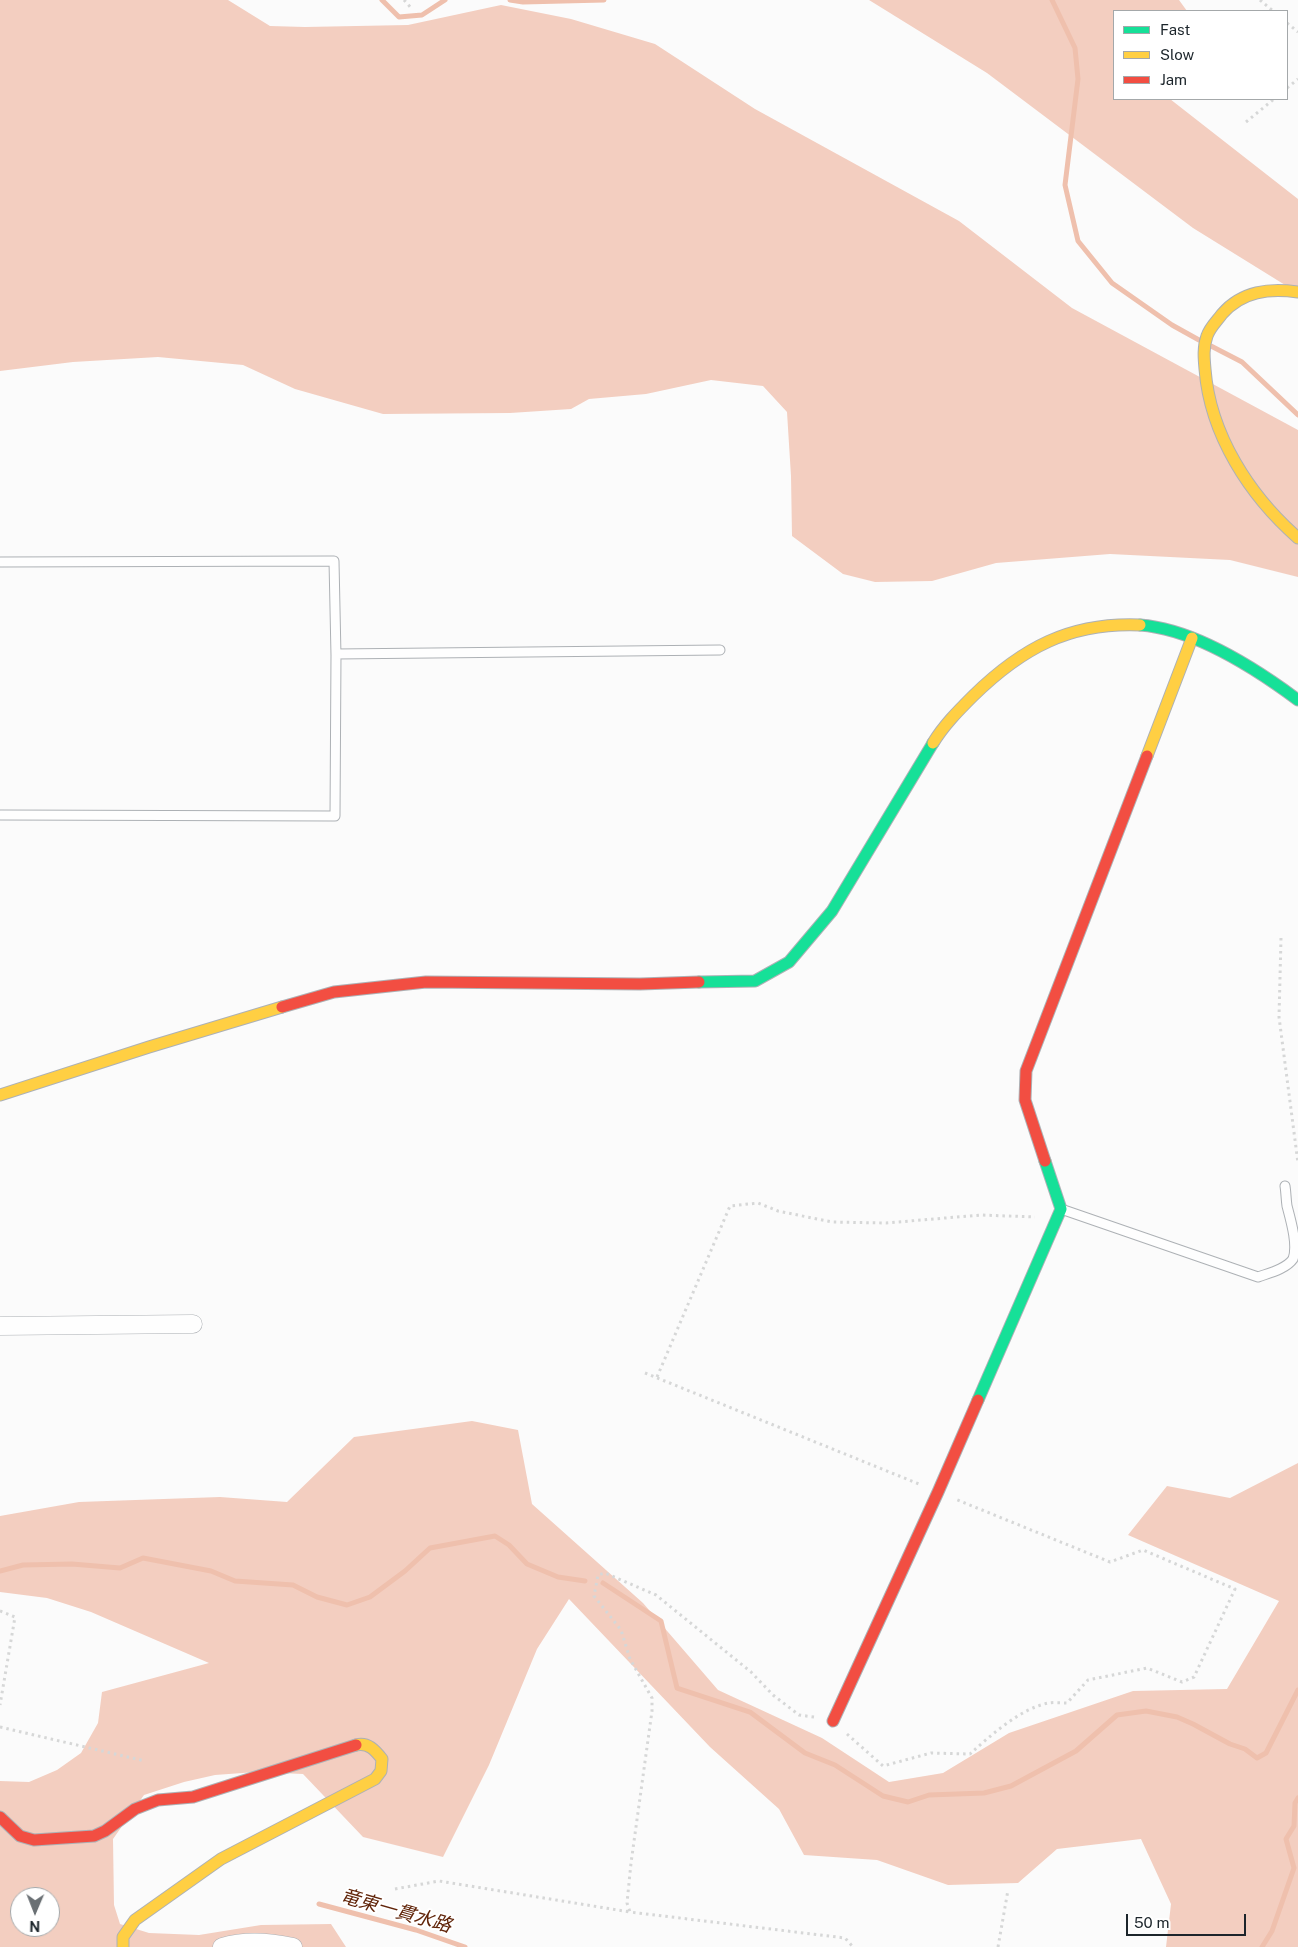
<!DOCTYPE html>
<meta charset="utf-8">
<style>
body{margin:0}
#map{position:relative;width:1298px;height:1947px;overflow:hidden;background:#fbfbfb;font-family:"Public Sans",sans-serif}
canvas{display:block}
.legend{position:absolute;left:1113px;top:10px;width:175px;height:90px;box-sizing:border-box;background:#fff;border:1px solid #a4a8aa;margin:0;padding:6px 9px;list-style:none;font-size:15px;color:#1c252b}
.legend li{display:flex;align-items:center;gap:10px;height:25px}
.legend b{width:25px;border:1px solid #a4a8aa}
.north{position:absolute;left:10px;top:1887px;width:50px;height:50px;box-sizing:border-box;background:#fff;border:1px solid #a4a8aa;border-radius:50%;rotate:181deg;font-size:14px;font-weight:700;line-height:20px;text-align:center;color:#1c252b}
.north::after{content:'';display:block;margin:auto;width:18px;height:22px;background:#6a7074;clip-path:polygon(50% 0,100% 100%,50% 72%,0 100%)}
.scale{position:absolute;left:1126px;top:1914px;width:120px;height:22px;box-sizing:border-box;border:2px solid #1c252b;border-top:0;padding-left:6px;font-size:15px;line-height:18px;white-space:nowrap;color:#1c252b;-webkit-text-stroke:4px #fff;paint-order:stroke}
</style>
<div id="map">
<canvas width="1298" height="1947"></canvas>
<ul class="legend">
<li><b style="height:6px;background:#16e098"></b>Fast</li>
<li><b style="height:6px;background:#ffcf43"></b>Slow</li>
<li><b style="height:6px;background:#f24e42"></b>Jam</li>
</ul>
<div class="north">N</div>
<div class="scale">50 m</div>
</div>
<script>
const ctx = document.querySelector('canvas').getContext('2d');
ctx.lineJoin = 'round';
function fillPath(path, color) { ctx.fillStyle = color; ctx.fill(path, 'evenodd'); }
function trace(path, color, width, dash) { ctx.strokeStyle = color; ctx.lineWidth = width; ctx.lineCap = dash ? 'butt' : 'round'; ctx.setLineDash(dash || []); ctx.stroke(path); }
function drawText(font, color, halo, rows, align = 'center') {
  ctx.font = font + ' "Public Sans","Noto Sans JP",sans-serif'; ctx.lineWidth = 4; ctx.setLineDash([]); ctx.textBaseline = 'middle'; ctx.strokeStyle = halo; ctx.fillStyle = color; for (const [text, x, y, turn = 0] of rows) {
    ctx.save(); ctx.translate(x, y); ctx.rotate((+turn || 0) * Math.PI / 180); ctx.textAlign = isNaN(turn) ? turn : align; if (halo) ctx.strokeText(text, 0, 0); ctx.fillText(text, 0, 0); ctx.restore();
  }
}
const forest = new Path2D(`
 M0,0H228L270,26L305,27L408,25L501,5L571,19L655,44L755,109L959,221L1072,308L1298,430V577L1230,560L1110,554L996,563L932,581L875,582L843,574L792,536L791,476L787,412L763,386L711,380L646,394L589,399L571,409L510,413L383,414L295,389L243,365L158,357L73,362L0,371Z
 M869,0H1179L1187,11H1114V99H1170L1298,199V293L1193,228L987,73Z
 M472,1421L518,1430L532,1504L643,1603L718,1690L822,1738L889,1782L943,1773L1009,1733L1133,1691L1227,1689L1279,1601L1128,1535L1167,1486L1230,1498L1298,1463V1947H1166L1171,1904L1141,1839L1057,1849L1018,1883L948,1885L877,1860L804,1855L779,1809L710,1747L569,1599L537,1649L489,1765L443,1857L363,1837L303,1774L256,1772L215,1775L184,1782L144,1795L113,1839L114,1905L120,1924L149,1933L199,1935L261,1925L331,1924L346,1947H0V1781L29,1782L57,1770L81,1753L98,1723L102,1692L209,1663L91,1612L47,1598L0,1592V1516L79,1502L220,1497L287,1502L354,1437ZM20,1897H50V1927H20Z`);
const stream = new Path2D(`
 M382,0L399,17L422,15L445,0
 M510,0L523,2L604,0
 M1052,0L1075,48L1078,79L1065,185L1078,241L1112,283L1172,325L1199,340
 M1211,346L1242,362L1298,415
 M0,1571L23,1565L72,1564L120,1568L143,1558L211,1571L235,1581L293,1585L317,1597L347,1605L370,1597L405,1571L430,1548L495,1536L509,1545L527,1564L558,1577L585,1581
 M603,1583L661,1621L677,1688L750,1712L805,1753L835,1765L883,1796L908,1802L929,1795L984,1793L1011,1786L1076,1751L1117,1715L1146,1711L1177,1717L1193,1724L1230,1744L1245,1749L1257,1758L1266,1753L1298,1690
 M319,1904L416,1930L465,1947
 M1262,1947L1272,1931L1294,1868L1286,1839L1294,1826L1295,1803L1298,1798`);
const path = new Path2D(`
 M404,0L412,9
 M1260,0L1273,11
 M1287,23L1298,32
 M1287,88L1298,79
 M1246,122L1274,99
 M1281,938L1279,1017L1298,1163
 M645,1373L919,1484
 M657,1377L730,1206L758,1203L778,1211L832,1222L886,1223L981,1215L1035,1217
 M0,1611L15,1617L0,1705
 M814,1717L799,1715L773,1695L751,1672L656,1595L605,1573L598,1575L594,1596L621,1630L630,1659L652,1698V1711L631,1863L627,1903L630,1912L845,1938L853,1947
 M0,1727L145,1761
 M847,1734L883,1766L931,1753L970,1754C991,1735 1020,1709 1048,1703C1054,1702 1061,1703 1067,1703L1088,1680L1147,1668L1182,1682L1194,1677L1235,1589L1143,1550L1110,1562L955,1499
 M395,1889L439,1881L630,1912
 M998,1947L1008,1890`);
const lane = new Path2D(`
 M0,562L334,561L336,656
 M0,815L335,816L336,654L720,650
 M1061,1209L1258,1277C1269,1273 1286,1269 1293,1259C1298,1245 1291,1221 1287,1206C1286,1199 1286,1192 1285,1186`);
const street = new Path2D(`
 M0,1326L193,1324
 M222,1947C245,1940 270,1942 293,1947`);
const fast = new Path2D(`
 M1140,625C1195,629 1255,668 1298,700
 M699,982L755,981L789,962L832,911L933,743
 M978,1400L1061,1209L1045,1161`);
const slow = new Path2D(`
 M1298,292C1269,288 1242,291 1222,314C1217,321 1210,327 1207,336C1203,347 1204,358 1205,369C1210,435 1250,496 1298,538
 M933,743C944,725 958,711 973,696C1022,648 1070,622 1140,625
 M1147,756L1192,638
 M0,1095L149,1047L282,1007
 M123,1947V1937L135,1920L221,1859L375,1779L381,1771L382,1759C375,1750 368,1742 356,1745`);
const jam = new Path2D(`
 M282,1007L334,992L426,982L640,984L699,982
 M1045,1161L1025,1100L1026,1071L1147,756
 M833,1721L938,1492L978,1400
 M0,1817L20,1836L34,1840L94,1836L105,1831L135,1809L158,1800L193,1797L356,1745`);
const waterNames = [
 ["竜東一貫水路",396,1911,16]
];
fillPath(forest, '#f3cec0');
trace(stream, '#efc0ad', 5);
trace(lane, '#adb1b5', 11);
trace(street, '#adb1b5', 19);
trace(fast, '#adb1b5', 13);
trace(slow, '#adb1b5', 13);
trace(jam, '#adb1b5', 13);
trace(path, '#d6d7d7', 3, [2.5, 4]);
trace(lane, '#fefefe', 9);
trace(street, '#fefefe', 18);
trace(fast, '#16e098', 11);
trace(slow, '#ffcf43', 11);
trace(jam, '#f24e42', 11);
drawText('italic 19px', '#61250a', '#fff', waterNames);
</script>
